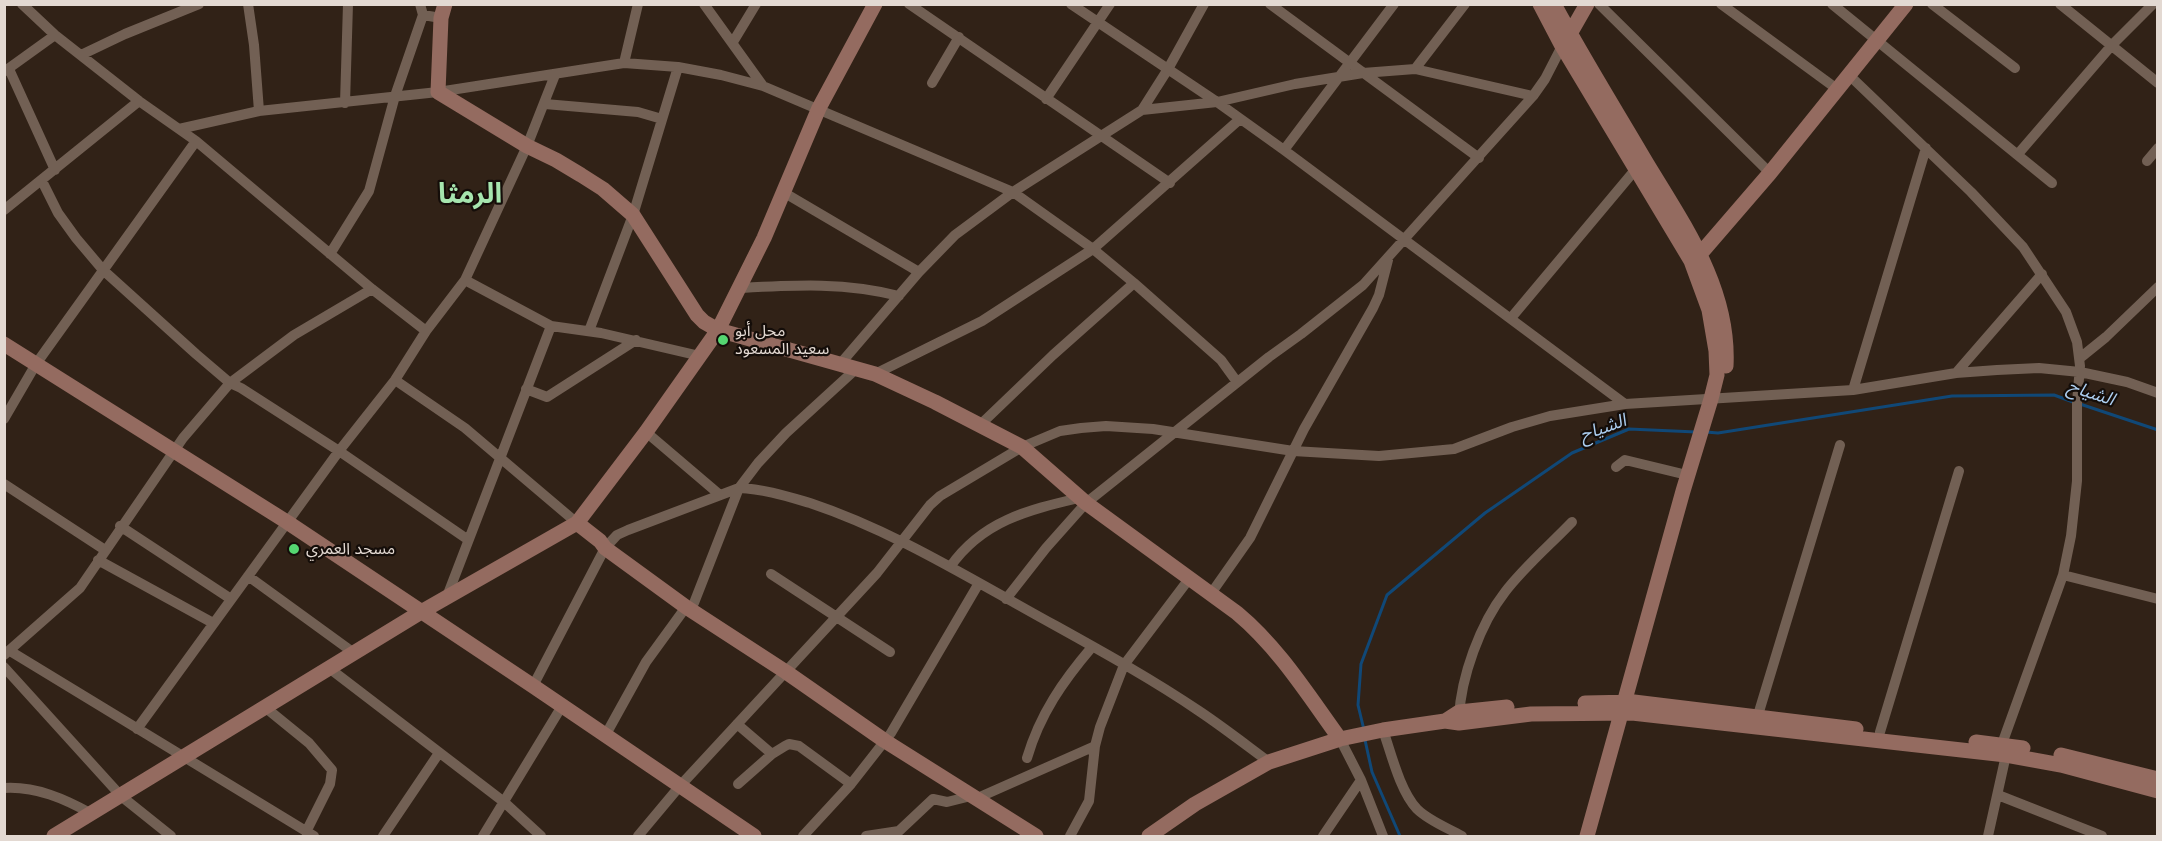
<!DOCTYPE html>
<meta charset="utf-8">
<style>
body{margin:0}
#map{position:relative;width:2162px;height:841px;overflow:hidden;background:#312217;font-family:Inter,sans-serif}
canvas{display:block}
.frame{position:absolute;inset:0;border:6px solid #e3d9d2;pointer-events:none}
</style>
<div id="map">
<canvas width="2162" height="841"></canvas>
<div class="frame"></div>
</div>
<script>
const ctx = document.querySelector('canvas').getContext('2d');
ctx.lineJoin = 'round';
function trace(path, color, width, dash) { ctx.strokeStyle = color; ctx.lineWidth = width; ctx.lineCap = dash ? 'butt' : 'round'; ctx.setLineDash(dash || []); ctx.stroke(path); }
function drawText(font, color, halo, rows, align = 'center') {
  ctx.font = font + ' Inter,"Noto Sans Arabic",sans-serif'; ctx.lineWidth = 4.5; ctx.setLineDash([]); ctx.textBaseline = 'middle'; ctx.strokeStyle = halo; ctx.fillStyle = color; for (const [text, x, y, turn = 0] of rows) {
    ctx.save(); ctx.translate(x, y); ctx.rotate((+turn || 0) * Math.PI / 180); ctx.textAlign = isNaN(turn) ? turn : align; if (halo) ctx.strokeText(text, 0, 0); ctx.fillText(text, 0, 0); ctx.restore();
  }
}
const stream = new Path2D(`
 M2080,404L2158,430
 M1706,432L1718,433L1952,396L2054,395L2073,402
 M1364,730L1358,705L1361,664L1387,595L1485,513L1572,453L1629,429L1696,432
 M1365,740L1372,772L1400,836`);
const street = new Path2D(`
 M22,4L55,35L139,101L196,141L372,289L426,331
 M248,4L254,45L259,111
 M420,4L423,15L441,18
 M704,4L763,86
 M909,4L1170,183
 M1071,4L1217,102L1284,150L1625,404
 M1270,4L1479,158
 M1599,4L1770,173
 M1721,4L1837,89
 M1832,4L2052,183
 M1932,4L2015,68
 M2060,4L2158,83
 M733,42L756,4
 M81,55L125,34L199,4
 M624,63L638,4
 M9,69L55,170
 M1415,69L1465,4
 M5,71L55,35
 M1849,75L1971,192L2023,247L2066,312L2077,342L2080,366L2077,403V481L2071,536L2063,575L2002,744
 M932,83L959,37
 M1046,99L1110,4
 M345,103L348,4
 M545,104L638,112L662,119
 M1142,110L1217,102L1295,84L1363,73L1415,69L1533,96
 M179,129L259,111L438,92L624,63L678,67L721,75L763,86L1013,192L1093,249L1134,283L1221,360L1237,382
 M1284,150L1394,4
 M2018,154L2112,45L2153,4
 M2147,161L2158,148
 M42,181L58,213L76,238L103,270L196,354L230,383L241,388L339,451L467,539
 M783,192L919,272
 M4,210L139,101
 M330,254L369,191L395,96L423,15
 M465,280L551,326L601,333L700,356
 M740,288C795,285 846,282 899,296
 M1511,318L1635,170
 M589,331L633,215L678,67
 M2080,358L2106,337L2158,287
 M841,363L919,272L955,235L1013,192L1142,110L1168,69L1204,4
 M1956,373L2042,274
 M875,374L982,321L1093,249L1240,119
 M395,380L465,428L577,523
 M526,389L547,397L636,340
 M1853,390L1926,148
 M4,419L36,364L196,141
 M980,425L1053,355L1134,283
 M646,432L720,495
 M1616,467L1625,460L1687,475
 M4,484L105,550
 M120,526L231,599
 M98,560L213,623
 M950,567C982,521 1028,510 1079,498
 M771,574L890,652
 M2063,575L2158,599
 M248,576L354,653
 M1210,595L1250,538L1304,429L1373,308L1379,295L1388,260
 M446,599L551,326
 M1006,599L1046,548L1086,503L1269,357L1301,334L1363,285L1533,96L1545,79L1562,46
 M694,603L739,488L758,463L786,433L857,368
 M10,651L314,836
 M4,655L80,588L183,438L230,383L294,335L372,289
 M4,667L121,796L171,836
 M329,668L504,802L541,836
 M533,686L605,548L617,535L628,530L739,488C764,489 786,496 810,503C879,526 942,562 1006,598C1071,635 1137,669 1199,711C1223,727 1246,745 1269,762
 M266,708L309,743L332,770L330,784L306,832
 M1758,715L1840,445
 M1459,717C1461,677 1480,624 1505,592C1524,567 1550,545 1572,522
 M737,724L772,754
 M137,729L339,451L395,380L426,331L465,280L527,146L555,75
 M1383,730C1391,753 1400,791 1417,809C1429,821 1448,828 1462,836
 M1880,732L1959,471
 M605,736L646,662L686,607
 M1340,739L1361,780L1383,836
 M1027,758C1040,714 1063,681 1092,647
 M738,784L772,754L785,746L789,744L799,746L851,784
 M4,788C36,786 65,799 92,814
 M1998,795L2102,836
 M982,796L1095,746
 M383,836L439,753
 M483,836L562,706
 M638,836L679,787L877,573L930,505L940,496L1022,447L1060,431L1081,428L1106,426L1153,429L1293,451L1379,456L1454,449L1512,427L1550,416L1625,404L1853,390L1956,373L1997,370L2039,368L2080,372L2127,382L2158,393
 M803,836L851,784L891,733L979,583
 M866,836L899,831L933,799L947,802L971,796
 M1070,836L1089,801L1095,746L1100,727L1124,665L1189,579
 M1323,836L1361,780
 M1988,836L2006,755`);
const secondary = new Path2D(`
 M445,4L441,18L438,92L527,146L556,160L581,175L603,189L633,215L697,315L704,322L718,330L875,374L935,402L1022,447L1086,503L1237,613C1279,648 1308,695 1340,739
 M1540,4L1562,46L1691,261L1709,310L1716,351L1717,375L1711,399L1683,491L1587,836
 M1554,4C1583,58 1615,109 1646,162C1684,225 1730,289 1726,366
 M1567,39L1587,4
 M1693,259L1701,253L1770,173L1906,4
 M4,344L287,522L533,686L754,836
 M577,523L600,541L605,548L686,607L786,672L885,741L1036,836
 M1585,703L1634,702L1856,729
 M1445,721L1459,712L1507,707
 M1976,742L2023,748
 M2061,755L2158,779
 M54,836L421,612L577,523L646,432L718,330L764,238L819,108L875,4
 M1149,836L1195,804L1269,762L1340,739L1383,730L1445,721L1459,723L1531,714L1632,713L2006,755L2061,765L2158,791`);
const markers = [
 [723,340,6,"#55d671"],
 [294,549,6,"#55d671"]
];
const poiNames = [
 ["محل أبو",735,331],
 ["سعيد المسعود",735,349],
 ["مسجد العمري",306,549]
];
const waterNames = [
 ["الشياح",2091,393,18],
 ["الشياح",1603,428,-20]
];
const townNames = [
 ["الرمثا",470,195]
];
trace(stream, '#104877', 3);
trace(street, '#726054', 10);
trace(secondary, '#946b60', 15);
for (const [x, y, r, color] of markers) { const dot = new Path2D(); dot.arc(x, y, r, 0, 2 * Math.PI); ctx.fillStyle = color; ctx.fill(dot); trace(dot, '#140d09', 2); }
drawText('16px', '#e3d9d2', '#140d09', poiNames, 'left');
drawText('italic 18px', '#accef0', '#140d09', waterNames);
drawText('bold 28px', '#a6e5ae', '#140d09', townNames);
</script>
